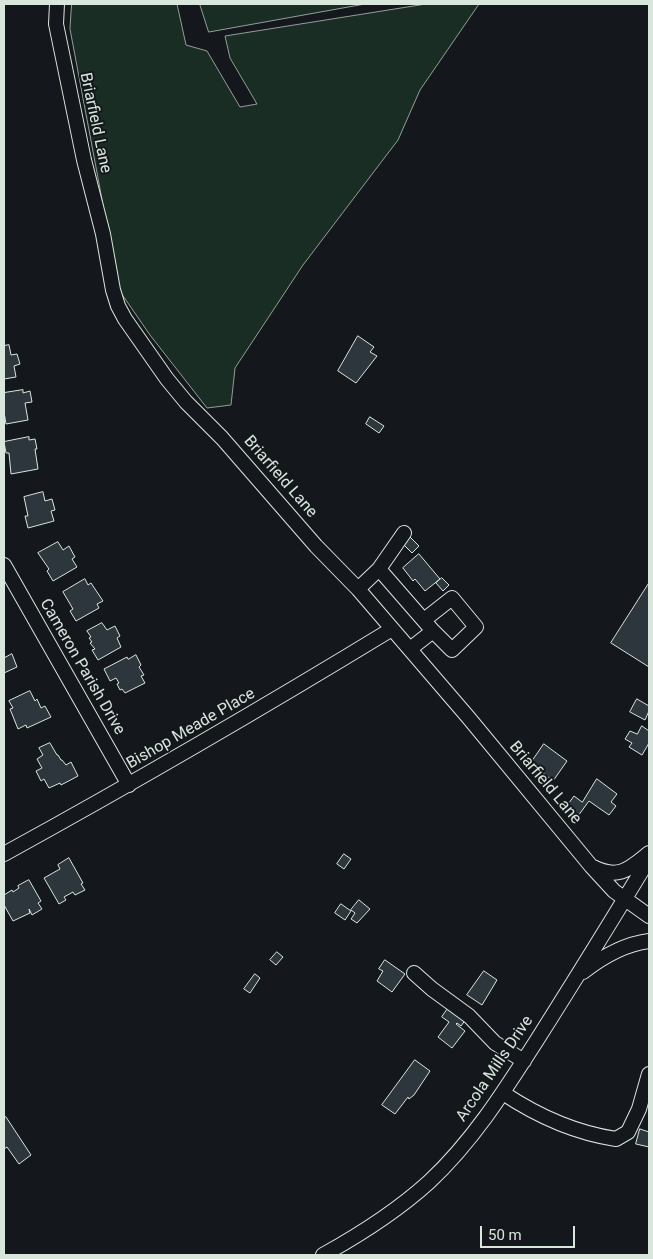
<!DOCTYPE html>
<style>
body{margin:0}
#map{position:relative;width:653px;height:1259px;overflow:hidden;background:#14181c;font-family:Roboto,sans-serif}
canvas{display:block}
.frame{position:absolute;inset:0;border:5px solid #d8e6dc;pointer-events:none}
.scale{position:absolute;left:480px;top:1226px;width:95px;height:22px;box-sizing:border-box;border:2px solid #d8e6dc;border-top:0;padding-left:6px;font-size:15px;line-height:18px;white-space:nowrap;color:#d8e6dc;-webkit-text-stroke:4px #14181c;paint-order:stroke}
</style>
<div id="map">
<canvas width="653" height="1259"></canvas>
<div class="frame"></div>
<div class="scale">50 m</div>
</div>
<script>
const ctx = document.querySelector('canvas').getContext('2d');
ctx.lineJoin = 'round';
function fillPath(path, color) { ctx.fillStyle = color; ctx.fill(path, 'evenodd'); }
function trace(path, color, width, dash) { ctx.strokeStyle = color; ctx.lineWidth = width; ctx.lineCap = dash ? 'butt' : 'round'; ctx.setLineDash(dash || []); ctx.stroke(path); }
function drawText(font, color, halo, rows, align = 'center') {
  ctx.font = font + ' Roboto,sans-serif'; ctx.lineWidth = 4; ctx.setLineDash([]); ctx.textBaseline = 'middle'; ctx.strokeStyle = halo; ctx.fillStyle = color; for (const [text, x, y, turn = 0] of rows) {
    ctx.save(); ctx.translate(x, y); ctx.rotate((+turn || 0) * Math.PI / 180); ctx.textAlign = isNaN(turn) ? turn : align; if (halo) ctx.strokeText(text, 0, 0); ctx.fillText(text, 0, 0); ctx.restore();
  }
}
const green = new Path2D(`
 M72,4H177L186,45L207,51L240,107L257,104L230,58L225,36L426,4H479L420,90L398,140L303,265L235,368L231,405L207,408L150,335L119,290L70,29Z
 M200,4H365L209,32Z`);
const building = new Path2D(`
 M358,336L374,347L370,352L377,356L356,383L338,371Z
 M9,345L11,355L17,354L20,364L14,366L16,377L4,379V346Z
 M23,390V393L30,391L32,402L25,403L28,420L6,424L4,412V393Z
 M370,417L384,426L379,433L366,424Z
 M29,437V440L35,439L37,449H35L38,469L11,474L9,453H6L4,442Z
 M43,492L45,501L52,499L55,510L51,511L54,521L28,528L25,516H28L24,497Z
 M406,533L419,546L412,553L399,540Z
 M58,542L63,550L69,546L75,557L72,559L77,567L53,581L47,571L49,569L38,553Z
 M419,554L440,579L425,591L415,579L413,581L403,568Z
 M442,578L449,585L443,591L436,583Z
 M85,579L88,585L91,583L103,601L97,604L99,608L76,621L70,611L73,609L63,592Z
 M649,583V667L611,643Z
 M102,623L107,630L115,626L120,636L117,638L121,647L98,660L92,650L95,649L90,643L92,642L89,638L91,637L87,631Z
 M12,654L17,667L4,673V655L5,657Z
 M136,655L141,665L139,667L144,675L141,676L145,683L125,693L122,689L120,690L117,684L119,683L116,678L110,681L104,669L127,657L128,659Z
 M30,691L35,701L37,699L41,708L45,706L51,717L27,728L26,725L18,729L10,709L13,708L9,701Z
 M637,699L649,706V711L645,720L630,712Z
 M642,726L649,731V743L642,755L629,747L632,743L625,739L630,731L637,734Z
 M50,743L57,755H58L61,760H62L66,765L71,762L78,776L61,785L60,783L49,788L44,779L41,781L36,771L42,768L37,759L43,755L39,748Z
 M544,744L567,761L553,781L531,763Z
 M597,779L617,794L611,802L616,806L609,815L589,801L578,816L566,807L574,796L582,802Z
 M344,854L351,859L344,869L337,864Z
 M69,858L83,883L81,884L85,890L75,895L73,892L64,897L66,900L59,904L44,878L60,869L58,865Z
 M29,880L41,901L38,903L42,909L32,915L29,909L30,913L13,921L4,905V895L12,890L13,892L19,888L18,886Z
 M359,900L370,909L357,923L351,919L355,913L351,910Z
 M341,904L351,911L345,920L335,913Z
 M277,952L283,957L276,965L270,960Z
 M385,960L405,974L392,992L377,981L383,971L379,969Z
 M484,971L497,980L482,1005L467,995Z
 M255,974L260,978L250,993L244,989Z
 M449,1007L466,1019L461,1026L457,1023L456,1024L465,1031L452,1048L438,1037L449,1022L442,1017Z
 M415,1060L430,1071L414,1095L409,1099L408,1097L395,1114L382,1105Z
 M6,1117L31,1155L19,1164L7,1147L4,1149V1118Z
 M640,1129L649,1132V1147L636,1144Z`);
const minor = new Path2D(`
 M57,4L56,24L84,160L103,234L113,290L118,306L125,319L167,379L186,402L222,438L316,546L358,589L468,717L591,866L614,891L649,916
 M4,565L129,785
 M379,569L404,533
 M358,589L379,569L433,631L410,649
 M424,620L452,598L476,627L452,650L433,631
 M4,854C135,782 264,707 392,629
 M593,867C619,880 629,869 649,853
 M583,972C602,957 625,944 649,941
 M414,973L432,989L469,1016L495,1043L524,1061
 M503,1093C536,1115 576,1133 616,1139L628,1132L639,1109L649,1074
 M323,1255C361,1234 397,1211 429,1182C473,1141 505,1090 537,1040C575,980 612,920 649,859`);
const streetNames = [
 ["Briarfield Lane",95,123,78],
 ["Briarfield Lane",280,477,49],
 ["Cameron Parish Drive",82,667,60],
 ["Bishop Meade Place",191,729,-30],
 ["Briarfield Lane",545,783,50],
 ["Arcola Mills Drive",495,1069,-56]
];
fillPath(green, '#1a2d24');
trace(green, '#939e99', 1);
fillPath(building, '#2c363c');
trace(building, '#d8e6dc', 1);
trace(minor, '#d8e6dc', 16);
trace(minor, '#14181c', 14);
drawText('16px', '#d8e6dc', '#14181c', streetNames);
</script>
